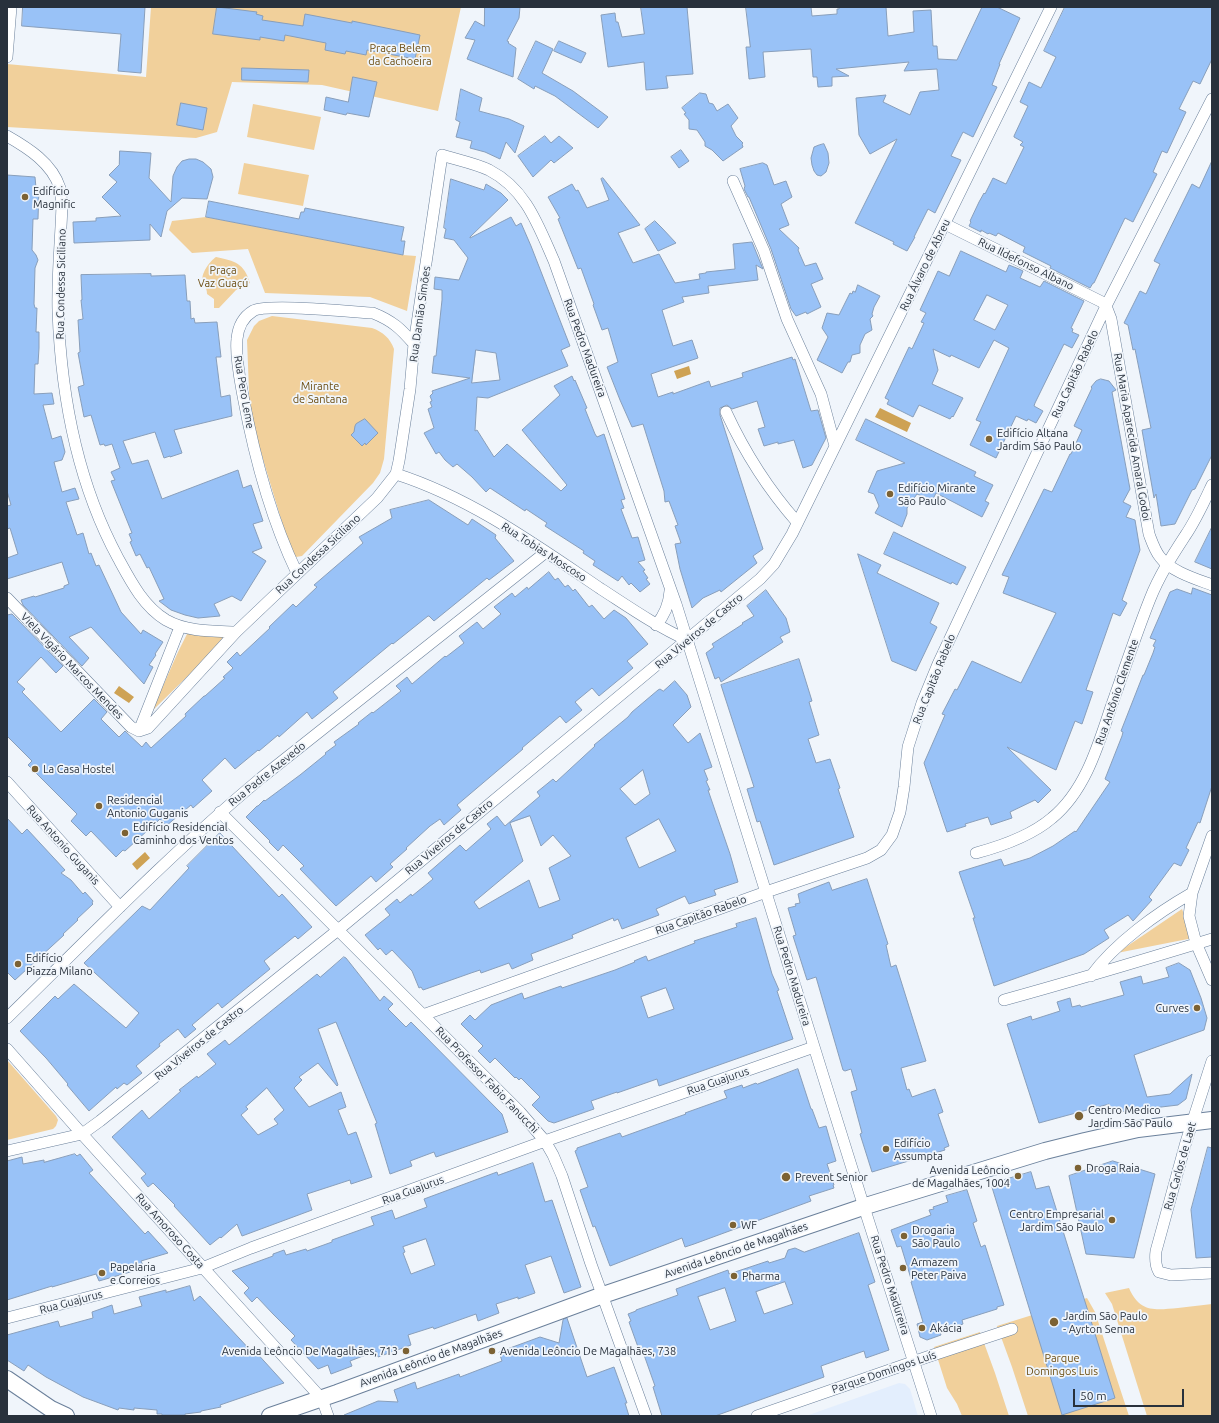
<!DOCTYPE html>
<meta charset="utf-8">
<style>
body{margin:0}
#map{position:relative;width:1219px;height:1423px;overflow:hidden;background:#f0f5fb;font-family:Ubuntu,sans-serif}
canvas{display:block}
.frame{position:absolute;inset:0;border:8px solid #28313c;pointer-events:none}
.scale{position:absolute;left:1073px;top:1389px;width:111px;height:18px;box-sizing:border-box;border:2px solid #28313c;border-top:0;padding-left:5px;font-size:12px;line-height:14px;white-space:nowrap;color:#28313c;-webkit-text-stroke:3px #f0f5fb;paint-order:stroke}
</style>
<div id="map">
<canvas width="1219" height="1423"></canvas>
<div class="frame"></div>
<div class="scale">50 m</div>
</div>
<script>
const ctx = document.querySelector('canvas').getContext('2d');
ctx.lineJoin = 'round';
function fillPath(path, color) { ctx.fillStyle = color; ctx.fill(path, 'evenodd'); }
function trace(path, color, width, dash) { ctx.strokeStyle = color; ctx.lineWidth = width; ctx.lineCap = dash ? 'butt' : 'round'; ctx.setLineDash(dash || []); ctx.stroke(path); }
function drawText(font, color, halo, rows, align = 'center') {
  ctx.font = font + ' Ubuntu,sans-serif'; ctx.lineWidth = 3.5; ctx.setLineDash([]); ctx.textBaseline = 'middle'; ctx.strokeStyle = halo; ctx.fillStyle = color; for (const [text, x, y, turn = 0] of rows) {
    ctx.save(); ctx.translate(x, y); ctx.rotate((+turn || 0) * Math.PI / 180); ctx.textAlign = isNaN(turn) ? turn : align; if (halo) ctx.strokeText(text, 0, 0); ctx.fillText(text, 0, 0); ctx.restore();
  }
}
const built = new Path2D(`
 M899,1383L905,1384L910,1389L918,1416H806Z`);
const green = new Path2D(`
 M151,7H461L438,111L322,85L232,82L217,132L196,138L7,127V64L146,77Z
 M253,104L321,117L314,150L247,137Z
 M244,163L309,175L303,206L238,194Z
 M206,217L403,255L416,256L407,311L370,297L265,293L248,249L192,253L169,230L172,221Z
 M216,257C235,261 244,263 250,283L236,290L219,308H214V299L207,294C207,288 205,288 203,282C200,274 210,261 216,257Z
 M272,316L372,328C383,332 390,338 394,349L384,459L380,473L373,483L302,556L296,557L292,554L287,539L250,416L247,340L254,326L259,321Z
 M188,632L226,635L196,668L152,711L178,652Z
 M1182,909L1193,938L1117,953Z
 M7,1060L56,1116L58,1120L56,1126L53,1129L7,1140Z
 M1129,1288C1140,1313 1155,1310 1178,1308C1189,1307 1201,1305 1212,1304V1416H1147L1112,1304L1105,1293Z
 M1087,1298L1095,1312L1129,1416H1028L1012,1367L997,1326Z
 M980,1332L995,1373L1009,1416H962L957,1404L947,1388L934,1347Z`);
const water = new Path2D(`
 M689,366L691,374L677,379L674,371Z
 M880,408L911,423L907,432L875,417Z
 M119,686L134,697L129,703L114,693Z
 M145,852L150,858L137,870L132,864Z`);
const building = new Path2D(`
 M23,7H145L141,73L118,71L121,34L22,26Z
 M217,7L257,12L256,14L263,16L262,20L303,26L305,14L352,23V21L420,35L415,59L367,50L366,55L346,51L345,54L325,50L326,43L285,35L284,41L260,37V40L213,34Z
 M485,7H520L519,18L507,41L509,42L508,43L516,48L513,77L467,59L475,40L465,38L475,21L484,26Z
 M641,7H687L693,74L666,76L668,88L646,90L644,62L608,67L601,15L615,13L616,22H618L622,37L644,34Z
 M746,7H811L812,16L837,14V9H839V7H886L888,36L914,32L913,11L931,10L933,46H937L938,59L957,60L982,7H997L1020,18L999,64H1000L992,85L997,87L973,137L963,132L951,156L961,160L935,213L928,209L914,237H915L907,251L893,244L894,242L855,223L897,139L870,154L859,135L856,98L886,95L883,102L910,115L920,92L939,90L937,69L904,71L909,62L836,69L849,76L832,77V86L818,87L817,77H813L811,49L763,52L765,77L749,79L746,47H750Z
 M1065,7H1212V59L1200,84L1193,81L1179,109L1186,112L1167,153L1162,151L1153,172L1157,174L1133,222L1125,218L1124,220L1094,283H1093L1090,288L1050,268L1051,266L1023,252L1025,247L998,233L996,236L989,233L988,234L981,230V232L969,226L971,222L970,221L979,202L984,193L985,194L993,178L1006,184L1024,147L1020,145L1023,142L1014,137V136L1028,106L1020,102L1029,82L1041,88L1056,57L1044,51Z
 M536,41L553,49L542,73L573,91L608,117L598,128L555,96L535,86L534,89L518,79Z
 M559,41L586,53L581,63L554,51Z
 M242,68L309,70L308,82L242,80Z
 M353,77L377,82L369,117L347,113L346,115L324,110L326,97L348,102Z
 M461,89L482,98L479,111L509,119L524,126L515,153L506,142L500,159L485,152L470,148L472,141L456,137L460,122L456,120Z
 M700,93L706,94L709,103L713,104L717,111L728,104L738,118L731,126L736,136L743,143L742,144L743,147L723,161L712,150L705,146V142L697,130L689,129V120L684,114L686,113L682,108Z
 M181,103L207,108L203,130L177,125Z
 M545,136L551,143L559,136L573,148L554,163L551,160L533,177L518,156Z
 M824,144L828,153L829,163L826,172L821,176L817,175L814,171L812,165L811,158L814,147L819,145Z
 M681,150L689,161L679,168L671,157Z
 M120,151L151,153L149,178L171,202L173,176L177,167L182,161L189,159H196L203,162L211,169L213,177L207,199L182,198L167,211L161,237L150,224V240L74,243L73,222L96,221V218L121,216L102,197L117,182L109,175L119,165Z
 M1212,161V455L1195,489L1192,490L1175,524L1161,526L1156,494L1154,498L1142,430L1151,428L1135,349L1133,350L1128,325L1124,323L1140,291L1146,294L1160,264L1154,261L1192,184L1199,188Z
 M763,163L767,165L774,185L786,181L792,197L781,204L789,225L779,229L799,248L798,250L805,266L816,263L823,279L811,284L821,307L807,314L806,312L796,316L791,309L771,249L749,197H748L744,189L745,186L740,169Z
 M7,175L35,177L36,188H39L38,219H33L32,250L36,255L38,260L35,268L34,304L35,308H37L36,332H39V348L38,364H35L34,394L52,393L54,404L43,405L52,439L61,436L65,452L62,460L54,462L62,492L75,488L79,499L66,502L77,535L83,533L89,554L91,553L96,566L99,565L121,612L141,634L143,630L163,642L155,654L156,655L149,665L153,667L144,684L91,627L69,637L89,658L82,666L23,605L21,600L34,596L35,597L64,588V586L69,584L62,562L7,579V558L18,554L10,528L7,529V506L11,505L7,491Z
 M603,178L640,225L618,233L633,263L659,254L675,283L700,279L699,274L706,273V272L735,269L733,244L752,242L763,269L756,265L758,280L708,286L709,293L682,297L684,302L662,310L673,346L692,340L698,358L651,374L658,397L673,392V394L709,381L711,387L743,377L742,373L792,357L793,360L795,359L811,411L818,410L826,438L812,465L803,468L794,440L778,444V442L764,446L758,429L765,427L757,401L732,409L727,405L720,408V415L763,549L753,556L757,563L721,592L720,590L703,598L692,608L680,569L675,544L681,543L675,526L678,525L669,501L665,502L664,491L643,424L632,427L620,400L607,367L618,362L608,328L602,330L593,305L594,304L581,268L578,269L558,219L560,218L548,197L572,184L576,191L578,190L587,208L609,200L601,179Z
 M451,179L484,190L486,184L501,193L508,200L470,237V238L511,217L516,226L521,223L531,246L570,346L561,350L568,366L488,398L477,397L475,431L477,430L494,457L507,444L561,491L567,485L522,430L560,395L554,386L572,376L574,381L575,380L587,408L585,409L595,434L597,437L604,434L625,499L621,500L624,508L621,509L632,538L638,537L645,560L638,562L645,570L643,571L648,578L646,579L650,584L640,592L631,583L629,585L622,576L618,581L593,565L595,561L583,553L584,551L545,526L547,523L526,509L525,511L490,488L486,492L472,477L457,464L453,467L445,460L439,452L436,454L424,433L434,428L428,409L432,407L430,402L432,401L430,396L433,393L432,391L470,378L432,373L434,356H436L442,300V290L434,289L435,277L459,280L468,258L454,240L444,238L446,229L444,228ZM476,350L496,353L500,380L472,383Z
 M209,201L299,219L301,212H304L305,208L404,227L401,241H405L403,255L206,217Z
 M655,221L662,228L676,243L658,251L645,229Z
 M961,251L1006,272L1009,265L1019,269L1023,271L1020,278L1040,287L1044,281L1084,301L1071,328L1073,329L1072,332L1079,335L1072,348L1064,344L1035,403L1034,406L1043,411L1036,423L1028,419L1027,421L1016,416L996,458L970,445L981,422L976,420L1009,348L994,340L979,368L951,355L950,357L933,349L938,370L932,384L963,398L953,417L952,416L950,419L919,405L913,417L887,404L889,400L885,398L909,347L912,349L924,323L921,322L926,313L920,310L938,271L949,276ZM987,295L1008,305L995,330L974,320Z
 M151,274V276L185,275L187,301H190L191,319L194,318L195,323L217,322L221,357H216L221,397L230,395L232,416L174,430L182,453L170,457V456L164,458L155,432L123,441L132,464L148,460L162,499L238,470L243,488L251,485L263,521L253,524L262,548L252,552L266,561L241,601L232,596L214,604L220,616L198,618L185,615L171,610L159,601L164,599L149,567L147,568L140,554L136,556L130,542L132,541L129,534L132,533L111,481L115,480L111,472L120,468L112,444L105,446L104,444L100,445L91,415L84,417L78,387L84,385L78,353L80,352L78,320L83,319L81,300H82L81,275Z
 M858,285L880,296L874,307L872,314L873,316L870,319L872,330L865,334L860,345V353L852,355L850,362H848L842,373L817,360L828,337L822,328L827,313L839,315L850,293L852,294L853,291L855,292Z
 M1101,379L1109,381L1116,390L1112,392L1130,489L1123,502L1131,506L1126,517L1135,520L1140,550L1122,600L1127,603L1120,616L1113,613L1086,690L1093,692L1082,724L1075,721L1056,770L1007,747L1051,790L1038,803L1035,800L1010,812L1012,818L991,825L988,817L965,824L966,826L947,832L924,763L945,715L942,714L955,689L957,690L972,661L1021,683L1056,613L1003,593L1009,577L1002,575L1044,489L1052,492L1070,454H1071L1082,430L1074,426L1092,388L1091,387L1096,381Z
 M365,419L378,433L366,445L365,443L362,446L351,435L354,432L355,426L356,424Z
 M866,419L976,472L974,476L993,485L985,501L989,503L982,517L936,493L932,501L917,494L907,508V514L902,527L875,513L879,506L874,494L868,492L877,471L905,463L856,440Z
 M429,500L468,525L472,519L496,535L495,538L514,561L489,580L487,578L434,621L429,616H428L393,644L392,643L333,692L338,698L312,719L307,712L279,737L278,735L259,751L258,750L235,769L225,758L202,780L212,791L193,808L191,805L166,826L160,819L125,851L123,850L116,857L91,831L86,836L71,821L77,814L28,765L32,761L7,736V615L12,614L63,666L56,673L41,657L17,682L25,689L22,692L61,732L94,699L107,712L101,719L119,737L125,731L142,747L146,742L151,748L186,716L185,714L204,696H205L225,678L223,677L233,668L227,662L237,652L240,656L270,628L269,627L293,604L296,607L317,587L314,585L363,543L359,537L392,518L390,510Z
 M1212,527V569L1195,562Z
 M894,532L966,567L957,585L952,582L951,584L884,554Z
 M858,554L881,565L877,573L939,603L930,623L937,627L916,671L892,661Z
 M549,572L555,580L558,578L565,587L568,585L573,591L575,589L589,607L592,605L604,619L614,610L626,618L648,644L627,661L633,668L599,696L592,688L575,702L582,710L566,723L560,716L522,748L523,749L457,805L461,810L444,825L440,819L430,826L406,848L407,849L390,864L393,867L376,882L371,876L336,906L300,869L304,866L283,845L278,851L269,842L270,841L246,817L257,806H258L264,800L265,801L300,775L326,754L325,753L336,745L334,742L359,724L358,723L372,712L373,713L401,691L396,686L407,677L412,684L445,656L446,657L464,643L459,636L477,622L483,629L501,614L494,607L512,593L515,597L527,587L528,589Z
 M1193,588L1212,595V786L1200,823L1198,822L1186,848L1189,850L1181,866L1174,863L1149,897L1152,900L1133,921L1128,915L1104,930L1109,938L1084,954L994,986L973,918H975L959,872L1001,859L1004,866L1030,858L1053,846L1075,831L1076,832L1110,782L1105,779L1122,736L1123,732L1121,731L1143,675H1144L1153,653L1155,647L1153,646L1156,640L1150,638L1170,592L1177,589L1191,594Z
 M766,590L786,618L790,632L780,637L783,642L721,682L719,677L715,679L706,653L714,647L712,644L743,624L742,623L754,616L747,606Z
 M799,659L812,701L809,702L819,735L808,739L816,763L830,759L840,788L838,789L854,837L774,865L760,821L757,822L747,789L754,787L721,685Z
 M675,681L687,695L691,707L673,725L688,743L700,733L712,767L704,770L708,780L706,781L710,790H708L730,854L738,882L714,890L716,895L689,904L685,896L656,909L659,915L622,929L618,919L614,921L613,918L572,935L573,938L531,954L533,960L512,969L509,963L481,973L480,970L471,973L423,990L421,987L419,988L412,971L392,950L386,955L380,948L378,950L365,935L390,915L385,909L397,899L400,903L411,894L412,896L433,879L428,873L460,845L466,851L491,829L487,824L497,816L505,826L540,796L537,792L553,779L556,782L595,746L594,745L628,717L632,712L658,690L660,689L663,691ZM643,770L650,794L635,805L620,789ZM530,816L541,846L553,835L571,856L549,868L560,900L539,908L529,880L479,909L474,902L523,861L510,823ZM659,819L676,851L639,868L626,838Z
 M7,818L22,834L27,829L65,870L61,873L71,880L83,894L85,892L93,901L92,903L93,904L77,919L78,920L63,934L64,935L15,980L7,972Z
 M220,833L279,897L282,894L312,927L298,939L295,936L264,961L270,969L222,1008L218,1003L192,1025L196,1029L185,1038L178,1029L159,1044L160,1046L136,1066L142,1073L127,1085L124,1083L117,1089L116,1087L89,1111L67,1085L68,1084L46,1058L20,1031L55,996L58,999L74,984L126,1028L139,1013L84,963L142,906L150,910L189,868L187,866Z
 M867,879L888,944L886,945L891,967L896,965L926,1061L901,1068L907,1090L909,1089L912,1097L935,1089L943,1112L938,1114L949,1146L944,1148L945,1150L872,1172L860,1134L862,1133L851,1092L857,1090L851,1069L845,1071L843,1070L816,977L807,980L793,936L796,935L788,908L796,906L795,904L800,903L798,894L803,892L829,882L832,890Z
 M756,918L772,974L779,990L777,991L793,1039L659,1086L657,1079L617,1093V1092L591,1101L594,1109L554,1123L548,1121L532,1105L540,1097L521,1078L519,1080L516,1077L515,1078L495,1058L490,1063L478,1051L483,1046L461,1024L470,1015L475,1020L491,1005L522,993L524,999L561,986L562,988L615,970L635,962L634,961L646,956L648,961L695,943L694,941L737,927L736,924ZM666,988L674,1009L648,1018L641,997Z
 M344,957L346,958L380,1001L384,996L393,1004L388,1009L406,1027L411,1022L502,1114L508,1132L436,1157L434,1152L410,1161L412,1166L390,1174L375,1124L377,1123L336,1022L318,1029L338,1085L337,1086L318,1063L299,1077L302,1080L294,1088L309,1107L341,1092L346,1107L338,1110L348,1135L356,1132L372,1177L351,1184L350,1180L307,1194L312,1210L242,1236L237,1224L221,1238L220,1237L210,1245L174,1206L175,1205L153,1183L148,1187L141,1178L146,1174L112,1137L142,1110L149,1119L181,1091L179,1090L197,1076L198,1078L216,1064L207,1054L225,1040L229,1045L317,974L320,977ZM267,1088L284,1110L274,1119L278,1124L258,1135L241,1115L248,1109L246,1107Z
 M1179,963L1190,970L1201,998L1207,1018L1204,1030L1134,1055L1147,1097L1170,1094L1192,1074L1186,1099L1178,1105L1111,1113L1109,1104L1039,1123L1007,1024L1031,1016L1032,1020L1060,1011L1057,1002L1070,998L1072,1007L1080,1005L1081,1007L1124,995L1120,982L1141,976L1143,984L1169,977L1166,968Z
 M798,1069L811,1109H812L819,1128L826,1126L836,1161L827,1164L834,1185H833L834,1188L809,1196L811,1201L694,1244L685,1247L682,1238L610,1266L595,1226L593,1227L580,1190L588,1187L575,1151L577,1150V1148L620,1133L622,1137L686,1114L685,1113L727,1098L724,1091L742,1085L743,1088L756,1083L757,1084Z
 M1208,1147L1212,1148V1257L1196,1258L1191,1210Z
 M75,1154L77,1156L80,1154L93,1170L89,1173L145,1234L148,1231L168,1253L141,1261L144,1268L99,1281L96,1274L52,1287V1286L7,1300V1161L22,1157L23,1164L44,1160V1162Z
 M1113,1161L1155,1174L1134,1258L1086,1254L1069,1176Z
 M533,1163L545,1202L552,1200L581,1287L564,1293L551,1256L525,1265L535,1293L518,1299V1297L496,1304L499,1313L478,1321L476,1314L434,1329L433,1327L408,1335L411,1345L378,1357L376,1351L350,1361L352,1366L331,1374L328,1365L318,1369L291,1340L295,1336L273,1314L257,1297L252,1302L244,1293L249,1288L232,1271L273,1256V1254L284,1250L286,1255L306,1249L307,1251L332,1242V1240L374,1225L371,1217L392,1210L395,1219L427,1207L424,1199L497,1172L498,1175ZM426,1239L435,1265L411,1274L403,1253L405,1252L403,1247Z
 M1031,1172L1036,1189L1049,1186L1115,1398L1062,1415L991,1184Z
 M967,1190L977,1221L973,1223L981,1247L985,1245L1004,1305L997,1307V1309L962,1320L963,1324L940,1332L941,1335L927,1340L920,1337L917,1324L923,1322L911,1282H912L901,1246L897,1247L891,1230L931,1215L929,1210L934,1209L933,1207L948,1202L946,1196Z
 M859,1233L875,1282L868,1285L889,1350L866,1358L864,1351L821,1366L824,1377L715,1416H662L653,1387L655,1386L643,1352H642L640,1346L638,1347L629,1322L631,1321L628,1314L636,1311V1310L678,1295L676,1289L728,1270L729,1274L768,1261L769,1263L785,1258L788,1250L795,1248L804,1252ZM785,1282L793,1304L764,1314L756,1292ZM725,1288L736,1321L710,1330L698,1297Z
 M190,1286L194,1301L200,1296L252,1352L254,1350L284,1383L220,1405L221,1407L201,1411V1412L185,1414V1415H162V1414H157V1410L134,1408V1410L119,1408L118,1410L83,1397L46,1377L28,1365L24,1371L7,1360V1335L58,1321L60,1327L93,1318L92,1312L112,1305L114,1314L142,1306L139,1297L166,1290V1292Z
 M567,1318L587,1377L614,1367L627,1403H625L629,1416H345L344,1415L378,1401L398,1402L394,1390L415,1382L417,1389L459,1374L460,1377L502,1361L499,1352L540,1337L559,1343L563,1320Z`);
const street = new Path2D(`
 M7,57L11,7
 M7,136C28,148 52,163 60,188C61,193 61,199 62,204C61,239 57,274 58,310C61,396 77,482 118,558C130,580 143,606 166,620C187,632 213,631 236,632
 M733,181L764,251L787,319L821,394L835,446
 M945,224L1102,302L1106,306L1111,319L1149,534C1152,542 1155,551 1160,557C1170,571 1196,579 1212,585
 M726,412C745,453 767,488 797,522
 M396,474C471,498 536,545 601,589C629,607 656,626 687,640
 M297,573C271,519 254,455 243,396C240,379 235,356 237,339C238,328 243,317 253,311C266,303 353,312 373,313C393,321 401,329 414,344
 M7,598L131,727L139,731
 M656,625C665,615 669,605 670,591
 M139,731L148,728L236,632L377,498L396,474L399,461L410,389L414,344L442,155C457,160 474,163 489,170C526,189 538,225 554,261L676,604L864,1207L931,1416
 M139,731L180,627
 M7,782L120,907
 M220,812L520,1112L545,1141L553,1155L562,1176L591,1264L646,1416
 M1212,836L1192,893L1189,916L1196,943L1212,980
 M976,853C1002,846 1031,836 1052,818C1085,791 1098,746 1111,707C1124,671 1136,634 1150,599C1159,576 1172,556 1185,536C1196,520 1204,502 1212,485
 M1091,976C1115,943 1157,913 1192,893
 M1004,1000C1073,981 1143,960 1212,939
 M423,1015L766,892L867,858L881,850L892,835L900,812L904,787L908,747L922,703L938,664L1106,306L1212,99
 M7,1018C90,937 171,853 261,778L546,552
 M7,1049L82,1134L322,1399L328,1416
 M1212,1061L1186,1142L1156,1251C1155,1259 1155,1265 1159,1272L1171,1275L1212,1273
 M7,1151L82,1134L100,1121L338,930L760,579L774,564L792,534L1051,7
 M7,1318L202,1268L251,1248L545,1141L814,1047
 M757,1416L930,1356L1012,1329`);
const secondary = new Path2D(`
 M7,1379L51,1409L66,1416
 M270,1416L337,1393L603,1295L869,1205L1045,1151L1085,1141L1138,1129L1212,1120`);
const markers = [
 [25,197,4,"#7c6234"],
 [989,439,4,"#7c6234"],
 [890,494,4,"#7c6234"],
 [35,769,4,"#7c6234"],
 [99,806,4,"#7c6234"],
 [125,833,4,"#7c6234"],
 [18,964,4,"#7c6234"],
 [1197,1008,4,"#7c6234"],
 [1079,1116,5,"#7c6234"],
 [886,1149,4,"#7c6234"],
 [1078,1168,4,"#7c6234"],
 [1018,1176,4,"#7c6234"],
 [786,1177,5,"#7c6234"],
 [1112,1220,4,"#7c6234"],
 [733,1225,4,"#7c6234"],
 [904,1236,4,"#7c6234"],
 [903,1268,4,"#7c6234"],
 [102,1273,4,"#7c6234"],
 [734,1276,4,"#7c6234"],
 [1054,1322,5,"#7c6234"],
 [922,1328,4,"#7c6234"],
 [406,1351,4,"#7c6234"],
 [492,1351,4,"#7c6234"]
];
const parkNames = [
 ["Praça Belem",400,48],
 ["da Cachoeira",400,61],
 ["Praça",223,270],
 ["Vaz Guaçú",223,283],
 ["Mirante",320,386],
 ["de Santana",320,399],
 ["Parque",1062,1358],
 ["Domingos Luis",1062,1371]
];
const poiNames = [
 ["Edifício",33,191],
 ["Magnific",33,204],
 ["Edifício Altana",997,433],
 ["Jardim São Paulo",997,446],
 ["Edifício Mirante",898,488],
 ["São Paulo",898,501],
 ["La Casa Hostel",43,769],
 ["Residencial",107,800],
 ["Antonio Guganis",107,813],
 ["Edifício Residencial",133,827],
 ["Caminho dos Ventos",133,840],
 ["Edifício",26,958],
 ["Piazza Milano",26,971],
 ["Curves",1189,1008,"right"],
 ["Centro Medico",1088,1110],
 ["Jardim São Paulo",1088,1123],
 ["Edifício",894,1143],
 ["Assumpta",894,1156],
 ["Droga Raia",1086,1168],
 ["Avenida Leôncio",1010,1170,"right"],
 ["de Magalhães, 1004",1010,1183,"right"],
 ["Prevent Senior",795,1177],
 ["Centro Empresarial",1104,1214,"right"],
 ["Jardim São Paulo",1104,1227,"right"],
 ["WF",741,1225],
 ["Drogaria",912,1230],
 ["São Paulo",912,1243],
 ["Armazem",911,1262],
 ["Peter Paiva",911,1275],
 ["Papelaria",110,1267],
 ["e Correios",110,1280],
 ["Pharma",742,1276],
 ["Jardim São Paulo",1063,1316],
 ["- Ayrton Senna",1063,1329],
 ["Akácia",930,1328],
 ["Avenida Leôncio De Magalhães, 713",398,1351,"right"],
 ["Avenida Leôncio De Magalhães, 738",500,1351]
];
const streetNames = [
 ["Rua Ildefonso Albano",1026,264,26],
 ["Rua Álvaro de Abreu",925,265,-64],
 ["Rua Condessa Siciliano",61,284,-89],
 ["Rua Damião Simões",420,314,-82],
 ["Rua Pedro Madureira",585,348,70],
 ["Rua Capitão Rabelo",1075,374,-65],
 ["Rua Pero Leme",244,392,80],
 ["Rua Maria Aparecida Amaral Godoi",1132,437,80],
 ["Rua Tobias Moscoso",544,552,33],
 ["Rua Condessa Siciliano",318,554,-43],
 ["Rua Viveiros de Castro",699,631,-40],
 ["Viela Vigário Marcos Mendes",72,666,46],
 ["Rua Capitão Rabelo",934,679,-68],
 ["Rua Antônio Clemente",1117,692,-71],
 ["Rua Padre Azevedo",267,774,-39],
 ["Rua Viveiros de Castro",449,837,-40],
 ["Rua Antonio Guganis",63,845,48],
 ["Rua Capitão Rabelo",701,915,-20],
 ["Rua Pedro Madureira",792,976,73],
 ["Rua Viveiros de Castro",199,1043,-39],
 ["Rua Professor Fabio Fanucchi",487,1080,46],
 ["Rua Guajurus",718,1081,-19],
 ["Rua Carlos de Laet",1180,1166,-74],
 ["Rua Guajurus",413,1190,-20],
 ["Rua Amoroso Costa",170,1231,48],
 ["Avenida Leôncio de Magalhães",736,1250,-19],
 ["Rua Pedro Madureira",890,1285,72],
 ["Rua Guajurus",71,1302,-15],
 ["Avenida Leôncio de Magalhães",431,1358,-20],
 ["Parque Domingos Luís",884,1372,-19]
];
fillPath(built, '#e3eefd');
fillPath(green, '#f1d09b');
fillPath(water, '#cea254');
fillPath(building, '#99c2f7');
trace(building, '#889eba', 1);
trace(street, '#6b809b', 12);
trace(secondary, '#6b809b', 18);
trace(street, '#fff', 11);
trace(secondary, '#fff', 16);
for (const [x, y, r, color] of markers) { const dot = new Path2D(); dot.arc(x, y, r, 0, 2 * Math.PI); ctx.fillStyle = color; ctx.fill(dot); trace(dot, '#f0f5fb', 1.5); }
drawText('11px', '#6d4f14', '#f0f5fb', parkNames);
drawText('11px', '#28313c', '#f0f5fb', poiNames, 'left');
drawText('11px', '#28313c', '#f0f5fb', streetNames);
</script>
